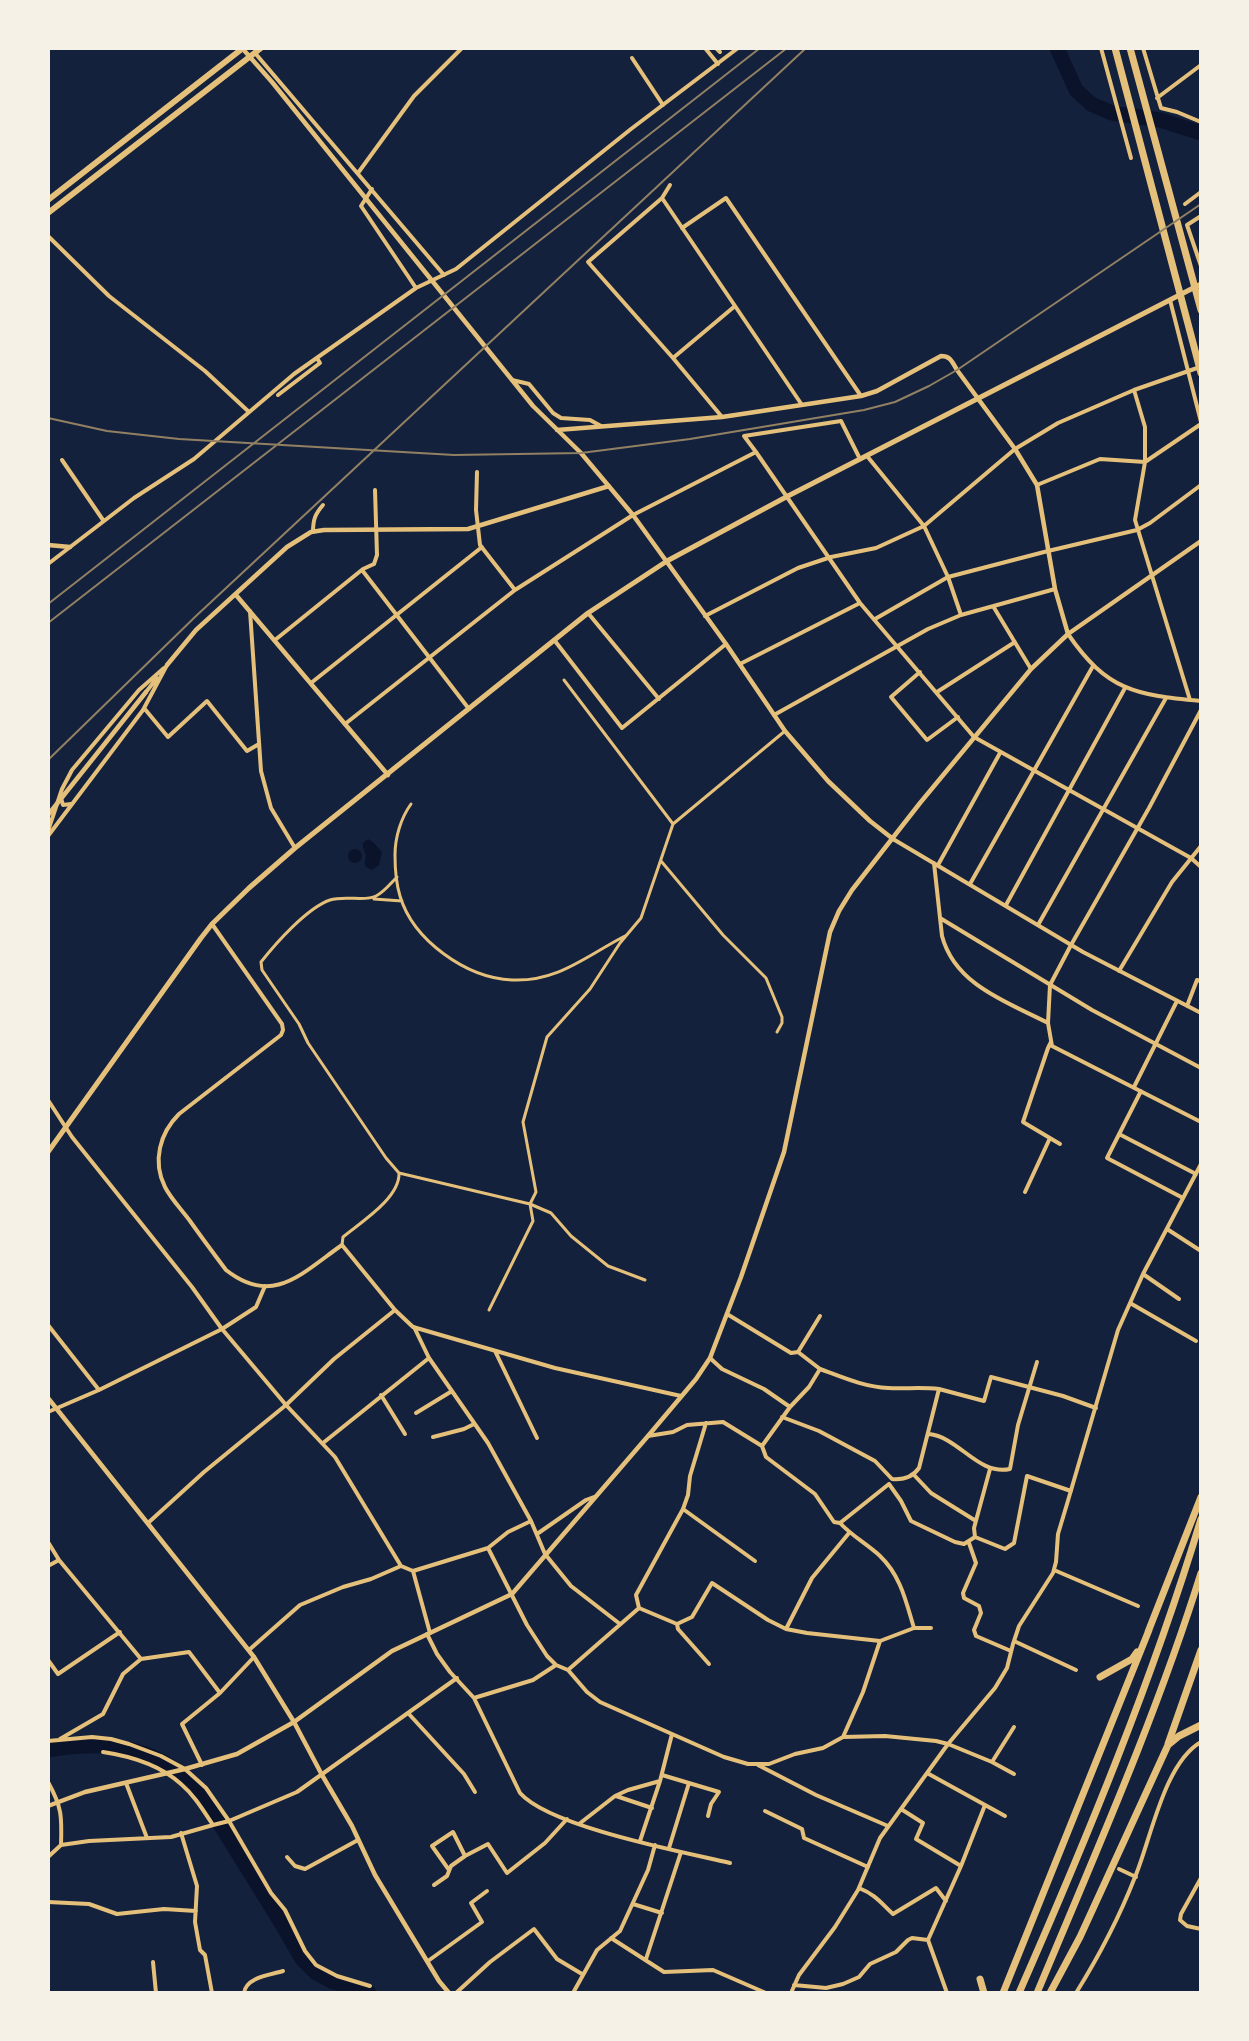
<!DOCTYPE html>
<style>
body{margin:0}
#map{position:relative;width:1249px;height:2041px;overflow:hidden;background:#14213d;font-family:"Work Sans",sans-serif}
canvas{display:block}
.frame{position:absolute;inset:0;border:50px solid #f6f1e7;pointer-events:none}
</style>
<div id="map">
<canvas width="1249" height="2041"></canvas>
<div class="frame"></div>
</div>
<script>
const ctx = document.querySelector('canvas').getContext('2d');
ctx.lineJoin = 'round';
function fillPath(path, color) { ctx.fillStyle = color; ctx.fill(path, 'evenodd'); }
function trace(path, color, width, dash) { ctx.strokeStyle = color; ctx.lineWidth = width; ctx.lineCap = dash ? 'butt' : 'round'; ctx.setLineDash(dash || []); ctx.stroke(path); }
const water = new Path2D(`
 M368,839L373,842L382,852L379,865L372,870L366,867C363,862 367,858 365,853C364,849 362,848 363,843Z
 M348 856a7 7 0 1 1 14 0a7 7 0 1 1-14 0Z`);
const river = new Path2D(`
 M1057,48L1076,90L1091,104L1112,113L1160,120L1201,133
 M48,1750C92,1743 135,1742 173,1768C190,1779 202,1798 213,1813L277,1916L302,1959L316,1973L331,1981L369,1993`);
const pedestrian = new Path2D(`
 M564,680L673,824
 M411,804C401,818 395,837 395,855C395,869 396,883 400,896C413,940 466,978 512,980C558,982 586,956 625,936
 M661,861L723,935L766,978L782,1017V1023L777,1032
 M397,877C391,883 384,892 376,896C365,902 345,895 330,900C307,908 276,943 261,962L262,970L299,1024L308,1043L386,1158L399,1173L530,1204L551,1213L571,1236L608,1266L645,1280
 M374,899L402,901
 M342,1245L343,1237C361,1222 400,1198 399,1173
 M489,1310L533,1221L530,1204L536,1192L523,1122L547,1037L590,989L620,943L641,918L673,824L785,731`);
const minor = new Path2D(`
 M705,48L718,64
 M716,48L720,52
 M1101,48L1131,158
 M1143,48L1161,108L1177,112L1201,122
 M255,53L444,275
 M632,58L663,105
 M1157,98L1201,65
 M358,173L414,96L462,48
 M670,185L662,198L802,405
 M372,189L361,206L416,288
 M662,198L588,262L673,358L722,417
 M1185,204L1201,192
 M1201,216L1187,225L1201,266
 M682,228L726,198L861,396
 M48,236L109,296L205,371L249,412
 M1170,300L1201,422
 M673,358L735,306
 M512,380L529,384L553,413L561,418L590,420L601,426
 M1134,390L1145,427V462L1135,520L1190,700
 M278,395L320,363L317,358
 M756,452L744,436L841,421L860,459
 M867,456L924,526L948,577L961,615
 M62,460L103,520
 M477,472L476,510L480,545L515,590
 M1037,485L1100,459L1145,462L1201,424
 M313,532C313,520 315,514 323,505
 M48,564L134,498L194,459L294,374L416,288L456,269L631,129L738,48
 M362,570L469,709
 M993,606L1031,669
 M250,611L261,771L271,808L295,848
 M588,613L659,699
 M705,616L798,568L831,557L876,548L924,526L1015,449L1058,423L1134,390L1200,367
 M875,619L948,577L1048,551L1137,530L1150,523L1201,485
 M1068,634C1107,691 1136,695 1201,701
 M275,640L363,569L374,564L377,555L375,490
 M555,641L622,728L726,644
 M740,664L860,603
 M920,672L891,697L927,740L958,717
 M311,683L482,547
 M146,692L157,678
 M937,692L1015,642
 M144,708L168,737L207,701L247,751L259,744
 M1201,710L1149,808L1071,945L1050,985L1048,1023L1052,1046L1201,1122
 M774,715L928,629L961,615L1055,589
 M345,724L515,590L633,515L756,452L860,603L974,737L1191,858L1201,867
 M61,798L63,805L71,804
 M48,831L62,789L72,770L139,690L164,668
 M48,836L143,710L167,665
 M893,839L1083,952L1201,1013
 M934,863L942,936C955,985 1007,1002 1048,1023
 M938,865L1000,753
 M970,884L1093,666
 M1006,905L1125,688
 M940,918L1092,1010L1201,1068
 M212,924L282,1024L283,1030L281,1035L179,1114C160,1133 152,1161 165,1187C171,1199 182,1210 190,1221C202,1238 214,1254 226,1270C273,1307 302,1273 342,1245L395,1310L413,1327L555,1368L681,1396
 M1038,925L1166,698
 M1119,971L1172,882L1201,846
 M1187,1006L1197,980L1201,981
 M1051,1042L1048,1048L1023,1122L1060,1144
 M1134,1087L1177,1001
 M1141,1091L1107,1158L1183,1198
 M48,1100L72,1137L192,1287L222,1329L286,1405L335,1457L401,1566L413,1571L488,1548L508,1532L531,1521
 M1119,1134L1196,1174
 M1025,1192L1050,1138
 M1167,1229L1201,1251
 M1143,1274L1179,1299
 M1130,1303L1196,1341
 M727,1314L791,1353L798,1352L820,1369L809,1387L790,1407L762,1446
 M48,1325L99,1390
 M414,1327L429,1358L488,1443L531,1521L545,1554L571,1586L620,1624
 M495,1351L537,1438
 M798,1352L820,1316
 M710,1358L722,1369L764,1389L790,1407
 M820,1369C842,1377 864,1387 888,1388C905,1389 922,1387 939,1389
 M381,1395L405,1434
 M48,1412L99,1390L222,1329L256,1307L265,1286
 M416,1413L452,1391
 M782,1417L819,1431L875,1461L892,1479C903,1480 912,1478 919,1468L939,1389L984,1401L991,1377L1063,1396L1096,1408
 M706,1423L690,1476L688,1495L683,1509L636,1595L639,1608L677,1624L692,1617L712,1583L768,1620L786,1629L807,1633L880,1641L914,1628H931
 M929,1434C959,1437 978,1476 1010,1469L1018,1425L1037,1362
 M648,1436L673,1432L687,1425L723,1422L762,1446L766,1457L815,1494L834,1522L840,1523C852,1536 867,1544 880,1556C901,1576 906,1602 914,1628
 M433,1437L464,1429L474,1424
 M323,1443L429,1358
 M914,1475L931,1493L976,1521
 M889,1484L901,1501L911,1521L955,1542L964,1544L975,1537L974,1528L990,1469
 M683,1509L755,1561
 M148,1523L204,1472L286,1405L334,1359L395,1310
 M840,1523L889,1484
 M537,1534L586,1500L594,1497
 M975,1537L1005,1549L1014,1543L1027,1476L1071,1491
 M48,1542L59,1560L141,1659
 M969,1543L976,1563L963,1593L964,1598L979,1606L981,1613L974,1630L976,1636L1011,1651
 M488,1548L527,1625L547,1656L556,1665L568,1670L587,1692L600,1702L672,1734L724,1757L748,1764H769L795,1754L823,1748L843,1737L885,1736L936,1741L948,1744L992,1762L1014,1774
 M48,1566L59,1560
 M1054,1570L1138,1606
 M413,1571L430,1633
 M677,1624L678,1629L709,1664
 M786,1629L812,1578L849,1533
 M427,1634L437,1654L450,1672L474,1698L520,1793C550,1827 683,1852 730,1863
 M1014,1641L1076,1670
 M249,1650L300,1605L343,1587L371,1579L401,1566
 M48,1660L58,1674L120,1632
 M568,1670L639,1608
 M474,1698L533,1680L556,1665
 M408,1713L464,1774L475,1792
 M843,1737L863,1692L880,1641
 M60,1739L103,1714L123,1674L141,1659L189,1652L220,1693L254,1657
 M48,1741L92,1737L111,1739L129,1744L161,1756L185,1769L206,1788L229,1821L271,1893L285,1910L305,1951L316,1965L337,1976L370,1986
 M992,1762L1014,1727
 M202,1765L182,1724L220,1693
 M758,1765L816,1795L888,1826
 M927,1773L1005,1816
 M662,1775L719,1792L711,1804L708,1816
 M48,1782C62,1807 62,1817 61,1845
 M126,1783L147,1838
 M616,1796L652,1808
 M901,1809L923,1823L916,1839L961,1866
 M765,1811L802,1829L804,1838L868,1867
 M579,1824L615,1796L628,1790L660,1781
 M213,1825L229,1821L297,1792L457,1678
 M181,1833L197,1886L195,1922L200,1950L205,1955L212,1993
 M640,1841L660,1781L672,1734
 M669,1848L689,1783
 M48,1857L61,1845L89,1841L171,1837L213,1825C203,1810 194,1795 181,1784C160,1765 130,1756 103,1752
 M287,1857L295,1866L305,1869L358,1840
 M1119,1869L1136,1877
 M449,1870L432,1846L453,1832L465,1856
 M1201,1878L1181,1914L1180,1920L1187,1926L1201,1929
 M434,1885L447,1876L451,1866L465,1856L488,1844L507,1873L545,1843L567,1819
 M859,1888C876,1895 880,1902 893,1914L936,1888L946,1901
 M48,1902L89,1904L117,1914L164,1909L196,1911
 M633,1904L662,1913
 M611,1938L664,1972L713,1970L766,1993
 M646,1959L681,1852
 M428,1961L482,1922L471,1903L487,1891
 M153,1962L156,1993
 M794,1985L826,1988L843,1984L859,1977L870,1964L896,1952L908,1940L912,1938L928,1940
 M244,1993C246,1977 270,1975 283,1971
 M456,1993L490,1962L534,1929L557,1959L582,1974
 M573,1993L597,1950L620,1931L648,1870L655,1845
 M791,1993L799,1975L835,1927L858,1890L880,1838L948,1744L995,1688L1007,1668L1013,1644L1019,1626L1053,1573L1056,1562L1058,1534L1067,1504L1118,1330L1143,1274L1201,1164
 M947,1993L928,1940L961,1866L985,1805
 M1076,1993C1099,1956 1119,1918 1135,1877C1151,1839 1164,1763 1201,1742`);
const tertiary = new Path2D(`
 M242,48L272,82L533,406L581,453L633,515L726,644L785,731L828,781L870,821L893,839
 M557,430L722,417L861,396L877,391L941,356C951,356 952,362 957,370L1015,449L1037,485L1055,589L1068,634
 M48,545L70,547
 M236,595L388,775
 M167,665L196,630L287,547L311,532L324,530L468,529L609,486
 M48,815L146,692
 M48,1398L254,1657L294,1722L322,1775L352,1826L375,1875L439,1981L449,1993
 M48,1806L85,1792L185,1769L237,1754L294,1722L392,1651L512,1594L648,1436L696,1379L710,1358L741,1277L784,1152L830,932L839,911L852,890L920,803L1031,669L1068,634L1201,541`);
const secondary = new Path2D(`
 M48,1152L201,938L212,924L249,888L295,848L588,613L667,561L788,496L1201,284`);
const trunk = new Path2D(`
 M48,200L243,48
 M48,213L261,48`);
const motorway = new Path2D(`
 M1115,48L1201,373
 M1130,48L1201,310
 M1148,1632L1201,1497
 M1100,1677L1132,1659L1137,1652
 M1168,1744L1201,1650
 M980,1979L984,1993
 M1003,1993L1149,1630
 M1019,1993C1087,1838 1152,1681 1201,1519
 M1037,1993C1095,1854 1156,1717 1201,1573
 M1050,1993L1080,1937L1168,1745L1179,1736L1201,1725`);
const rail = new Path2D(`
 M48,418L107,431L179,439L454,455L581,453L690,439L864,410L895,402L929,386L957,370L1201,204
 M48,604L760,48
 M48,623L787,48
 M48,760L196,616L806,48`);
fillPath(water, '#0b132b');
trace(river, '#0b132b', 15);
trace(pedestrian, '#e5c07b', 3);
trace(minor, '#e5c07b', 4);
trace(tertiary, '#e5c07b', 4.5);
trace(secondary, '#e5c07b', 5);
trace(trunk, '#e5c07b', 6);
trace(motorway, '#e5c07b', 7);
trace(rail, '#918062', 2);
</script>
